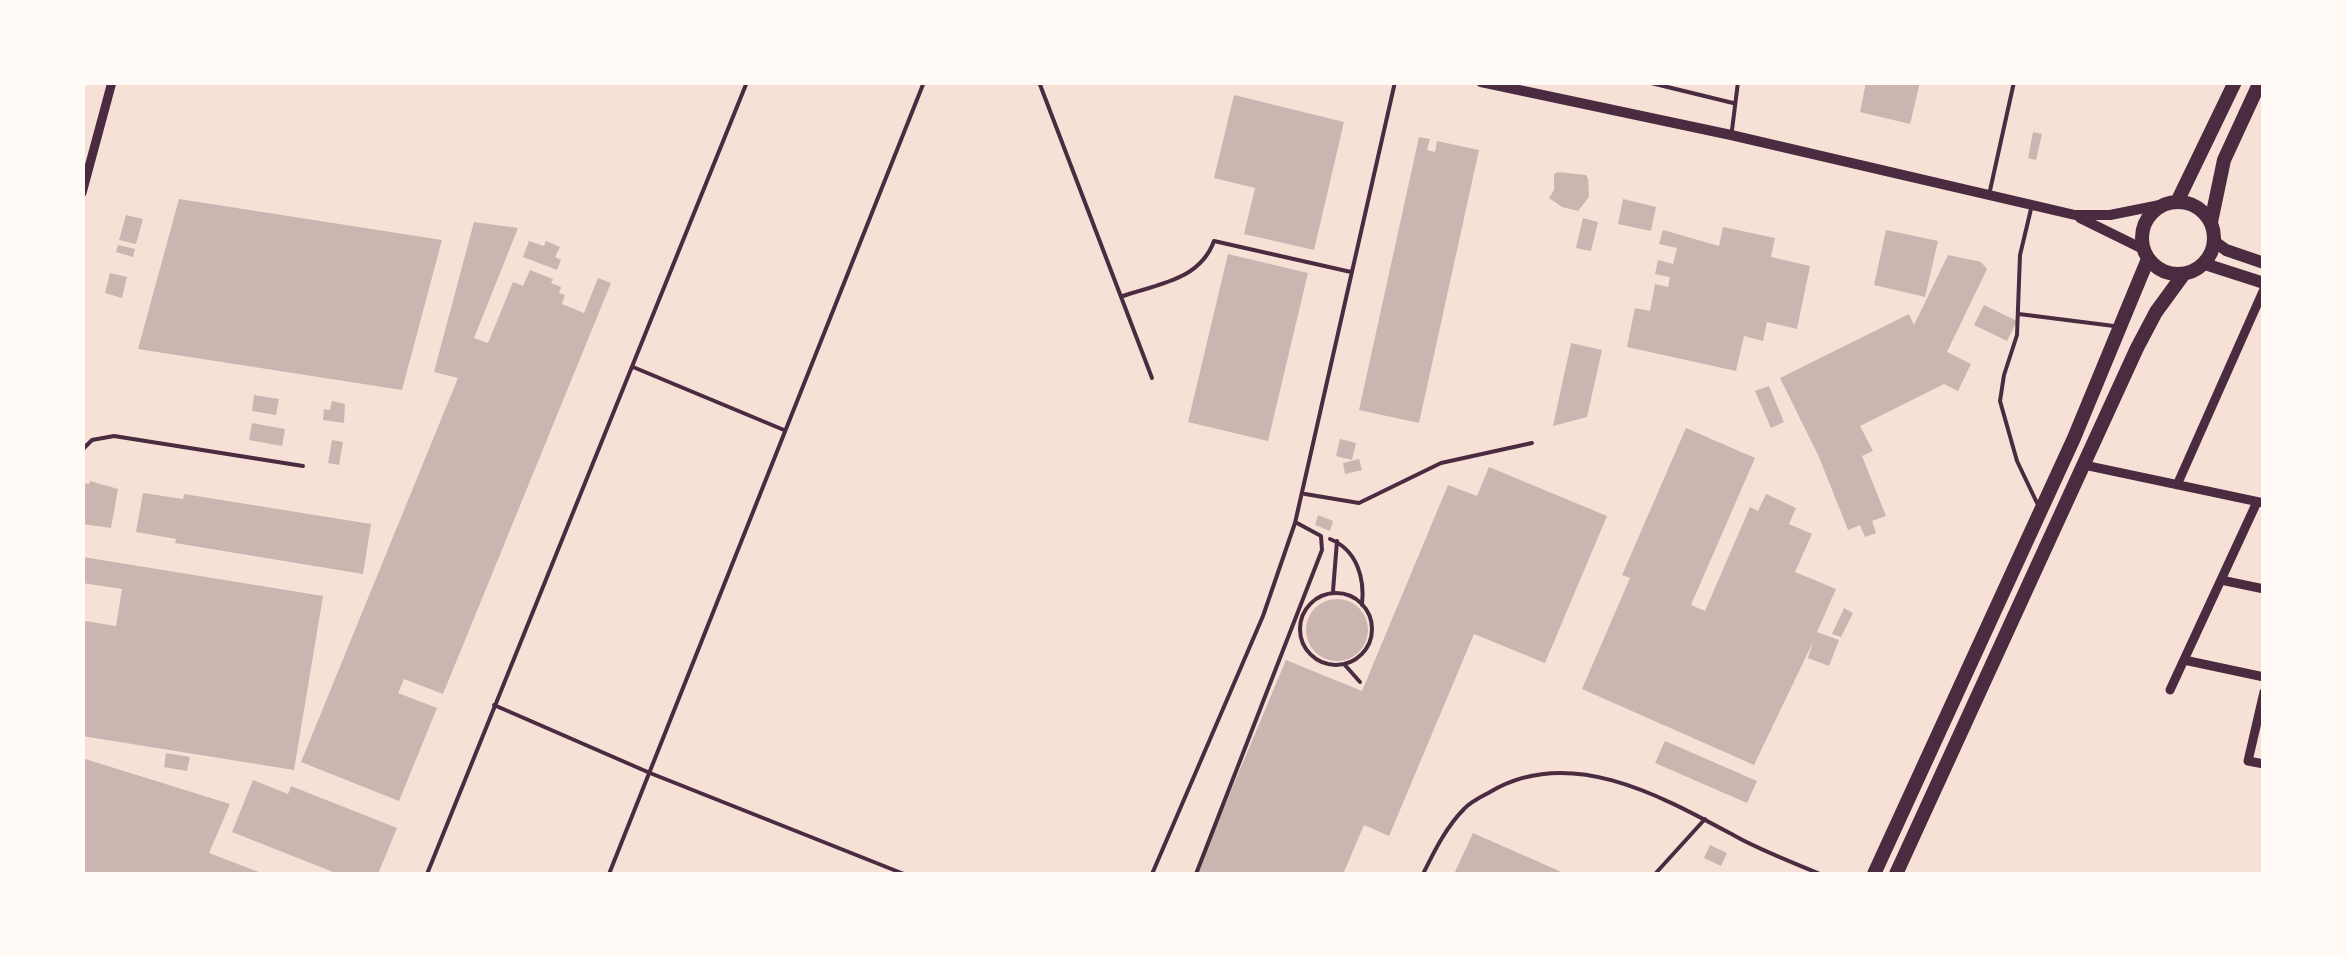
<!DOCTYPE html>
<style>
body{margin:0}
#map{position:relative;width:2346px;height:957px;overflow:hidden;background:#f7e1d7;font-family:"Alegreya Sans",sans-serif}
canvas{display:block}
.frame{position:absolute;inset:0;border:85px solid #fffaf5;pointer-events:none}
</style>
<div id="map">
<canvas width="2346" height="957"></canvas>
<div class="frame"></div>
</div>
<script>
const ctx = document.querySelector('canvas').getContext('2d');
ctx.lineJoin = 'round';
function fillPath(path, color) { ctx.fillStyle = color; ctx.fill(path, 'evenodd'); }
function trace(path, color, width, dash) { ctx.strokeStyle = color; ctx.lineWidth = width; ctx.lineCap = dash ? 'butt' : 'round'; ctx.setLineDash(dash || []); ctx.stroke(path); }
const building = new Path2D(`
 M1866,82H1920L1910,124L1860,112Z
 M1234,95L1344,122L1314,250L1244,234L1255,188L1214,178Z
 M2033,132L2042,134L2036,160L2028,158Z
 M1419,137L1430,139L1427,150L1435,152L1437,141L1479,150L1419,423L1359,410Z
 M1558,172L1586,175L1588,179L1589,197L1578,211L1562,207L1549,198L1554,190V174Z
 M179,199L442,240L402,390L138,349Z
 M1623,199L1656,207L1651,231L1618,224Z
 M126,215L143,219L136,244L119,240Z
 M1583,218L1598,222L1591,251L1576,248Z
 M474,222L518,228L474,338L488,343L513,282L523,286L530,270L553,279L551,283L561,287L559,293L565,295L562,304L584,313L598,278L611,283L443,694L404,679L398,693L437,708L399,801L301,762L458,378L434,372Z
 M1723,227L1775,238L1771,257L1810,266L1797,329L1767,322L1763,341L1744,336L1736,371L1627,347L1635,308L1650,311L1655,284L1668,287L1670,277L1655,274L1658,260L1673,264L1677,248L1659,244L1663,230L1719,246Z
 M1886,230L1938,241L1925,297L1874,285Z
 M529,241L544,246L546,241L560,247L555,257L561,260L557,270L523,257Z
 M118,245L135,249L133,257L116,252Z
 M1228,254L1308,273L1268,441L1188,422Z
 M1948,255L1981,262L1987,269L1947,352L1971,364L1958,391L1944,384L1860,426L1873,451L1862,456L1886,516L1872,521L1876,533L1865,537L1860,525L1848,530L1819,457L1780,378L1909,314L1914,325Z
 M110,273L127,277L122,298L105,293Z
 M1984,305L2017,321L2007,341L1974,325Z
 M1571,343L1602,350L1587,417L1553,426Z
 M1769,386L1784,422L1771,428L1755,391Z
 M254,395L279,399L276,415L252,411Z
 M332,401L345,404L344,423L323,420L324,409L330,410Z
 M252,423L285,429L282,446L249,440Z
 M1686,428L1755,458L1691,605L1705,611L1750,507L1758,511L1766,494L1796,508L1789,524L1812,534L1795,572L1836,589L1817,632L1839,640L1829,666L1808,658L1813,642L1754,765L1582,689L1630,578L1622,575Z
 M1340,439L1356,443L1352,460L1336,456Z
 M332,440L343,442L339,465L328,463Z
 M1359,459L1362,470L1345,474L1343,463Z
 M1489,467L1607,516L1545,663L1474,634L1389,836L1364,825L1343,874H1196L1286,660L1362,691L1448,485L1477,496Z
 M90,481L118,489L111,528L82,524V483L89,484Z
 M143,493L183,499L184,494L371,524L363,574L175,543L176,539L136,532Z
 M1318,515L1333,521L1330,531L1315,525Z
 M83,557L323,596L294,770L82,736L85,621L116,626L122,589L82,583Z
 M1306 630a31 31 0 1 1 62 0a31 31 0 1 1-62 0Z
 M1844,608L1853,613L1841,637L1832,634Z
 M1665,741L1757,781L1747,803L1655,763Z
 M166,753L190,757L187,771L164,767Z
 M82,758L230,804L209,853L264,874H82Z
 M253,780L288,794L291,786L397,828L378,874H338L232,832Z
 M1473,833L1566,874H1454Z
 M1710,845L1727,853L1721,866L1704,858Z`);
const path = new Path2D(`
 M1330,539C1357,550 1365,578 1362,605
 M1333,591L1337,541
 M1300 629a36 36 0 1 1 72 0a36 36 0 1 1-72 0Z
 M1344,664L1360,682`);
const service = new Path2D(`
 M1039,82L1152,378
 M1647,82L1733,103
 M1732,130L1738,82
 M1989,195L2014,82
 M2031,209L2020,255L2017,335L2004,375L2000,401L2017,461L2037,503
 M1123,296C1158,284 1200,280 1214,241L1351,272
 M2019,314L2114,326
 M633,367L784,430
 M82,450L92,440L114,436L303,466
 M1305,494L1359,503L1441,463L1532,443
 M494,705L650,773L904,874
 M427,874L747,82
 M609,874L924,82
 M1152,874L1263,616L1295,523L1395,82
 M1196,874L1322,550L1321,536L1297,523
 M1423,874C1434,852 1446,827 1464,809C1470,802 1481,797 1490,792C1570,744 1663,797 1735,836C1762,851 1792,862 1820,874
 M1655,874L1705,819`);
const minor = new Path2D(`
 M82,193L112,82
 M2084,465L2264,503
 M2177,485L2264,289
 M2221,580L2264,589
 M2184,660L2264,677
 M2170,690L2257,502
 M2264,692L2248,761L2264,764`);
const tertiary = new Path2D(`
 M1481,82L1731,135L2075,215H2110L2170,203
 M2080,218L2143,249`);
const secondary = new Path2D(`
 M2215,242L2226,250L2264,263
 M2205,264L2264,283`);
const primary = new Path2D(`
 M2142 238a36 36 0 1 1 72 0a36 36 0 1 1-72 0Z
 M2177,202L2235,82
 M2211,222L2224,160L2260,82
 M1874,874L2074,438L2148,259
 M1896,874L2137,348L2156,312L2183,275`);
fillPath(building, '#ccb4b1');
trace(path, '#4a2c40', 4);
trace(service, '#4a2c40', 4);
trace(minor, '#4a2c40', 9);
trace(tertiary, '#4a2c40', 10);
trace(secondary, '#4a2c40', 12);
trace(primary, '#4a2c40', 14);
</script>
